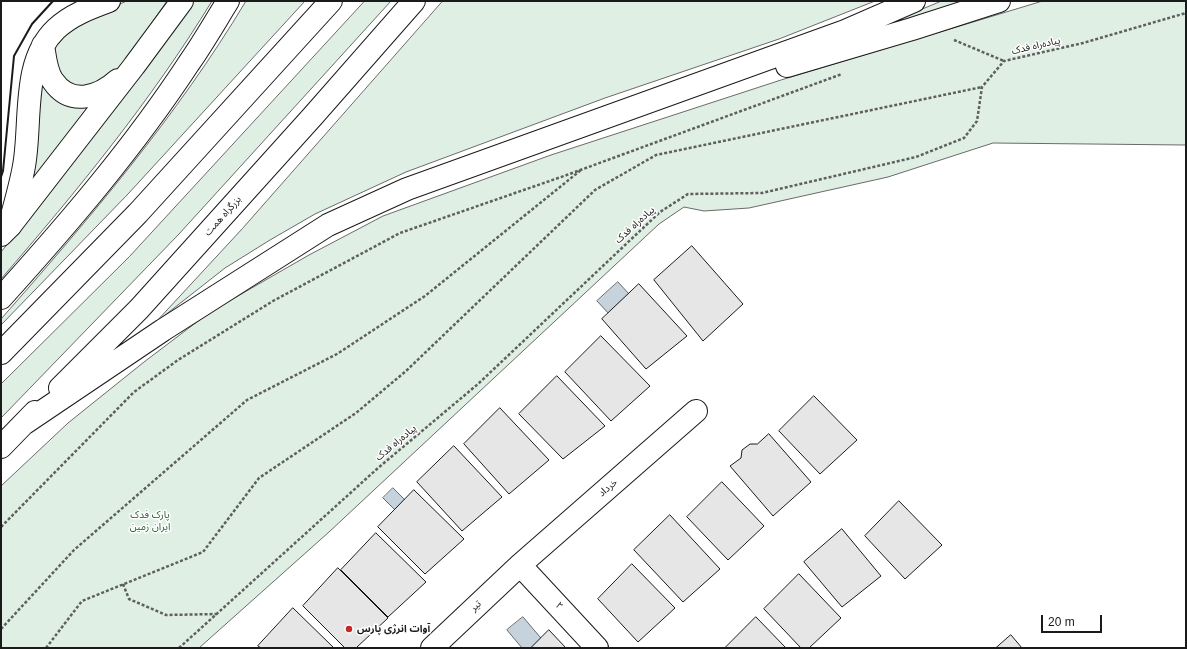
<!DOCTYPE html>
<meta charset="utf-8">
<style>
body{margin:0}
#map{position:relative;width:1187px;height:649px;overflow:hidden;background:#fff;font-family:Arial,sans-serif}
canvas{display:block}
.frame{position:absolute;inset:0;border:2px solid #1a1a1a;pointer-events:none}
.scale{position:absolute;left:1041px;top:615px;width:61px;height:18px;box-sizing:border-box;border:2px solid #1a1a1a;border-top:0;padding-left:5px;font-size:12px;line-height:14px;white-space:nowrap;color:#1a1a1a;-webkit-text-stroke:3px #fff;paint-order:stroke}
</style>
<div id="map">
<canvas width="1187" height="649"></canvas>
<div class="frame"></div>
<div class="scale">20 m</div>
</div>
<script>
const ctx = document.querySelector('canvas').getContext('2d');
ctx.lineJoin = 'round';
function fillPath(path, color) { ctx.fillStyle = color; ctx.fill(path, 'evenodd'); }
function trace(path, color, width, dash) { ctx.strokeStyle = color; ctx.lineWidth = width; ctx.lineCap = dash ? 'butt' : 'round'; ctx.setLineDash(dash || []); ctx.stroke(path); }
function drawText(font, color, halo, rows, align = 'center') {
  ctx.font = font + ' Arial,"Noto Sans Arabic",sans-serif'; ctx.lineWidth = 3; ctx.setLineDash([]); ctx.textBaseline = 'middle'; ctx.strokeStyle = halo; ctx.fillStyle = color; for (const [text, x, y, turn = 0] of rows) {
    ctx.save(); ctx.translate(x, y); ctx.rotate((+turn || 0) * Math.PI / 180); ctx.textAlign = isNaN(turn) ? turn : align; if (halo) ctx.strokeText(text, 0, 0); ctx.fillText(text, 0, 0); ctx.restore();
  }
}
const green = new Path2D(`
 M127,1H167L130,54L112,75L84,88L71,85L63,79L54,60L55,47L68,32L91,17Z
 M193,1H212C151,101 77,191 1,279V252L47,196L128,92Z
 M246,1H305L128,194L1,325V319C90,218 177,116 246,1Z
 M365,1H391L179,234L1,418V384L129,257Z
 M443,1H875L779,39L605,98L406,172L315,214L270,240L225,268L155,323L242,229Z
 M942,1H966L845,41Z
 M1043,1H1186V145L993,143L888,177L749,208L704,211L684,207L659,224L329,532L199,648H1V486L68,423L144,362L210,312L309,255L383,216L551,155L781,80Z
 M41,80L94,107L22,199Z`);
const water = new Path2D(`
 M618,282L630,295L609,314L597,301Z
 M393,488L415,510L405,520L383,498Z
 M523,617L546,644L541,648H522L507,630Z`);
const building = new Path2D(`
 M692,246L743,304L703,341L654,280Z
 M639,284L687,336L646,369L602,319Z
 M601,336L650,386L611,421L565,372Z
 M557,376L605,426L563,459L519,414Z
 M814,396L857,440L820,474L779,431Z
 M500,408L549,460L509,494L464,444Z
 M769,434L811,482L773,516L730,466L741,458L742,450L750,444H757Z
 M454,446L502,497L462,531L417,482Z
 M722,482L764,526L728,560L687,517Z
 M414,490L464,539L425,574L378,527Z
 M899,501L942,545L905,579L865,536Z
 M670,515L720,569L683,602L634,550Z
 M842,529L881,576L842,607L804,562Z
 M376,533L426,582L388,617L341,570Z
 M632,564L675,608L638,642L598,599Z
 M338,568L388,618L356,648H345L303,606Z
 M799,574L841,618L809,648H801L764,609Z
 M293,608L334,648H261L258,646Z
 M756,617L786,648H725Z
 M549,630L566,648H531Z
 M1011,635L1022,648H996Z`);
const path = new Path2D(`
 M954,40L1004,61
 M1,527L134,392L178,360L273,301L400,233L564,176L842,74
 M123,584L129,599L166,615L217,614
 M1,629L74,550L247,400L337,354L425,296L581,170
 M46,648L82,601L203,552L259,478L356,413L406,371L595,190L656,155L982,87
 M179,648L378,468L478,384L660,212L688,194L762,193L916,157L964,138L977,121L982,87L1004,61L1083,43L1186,13`);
const minor = new Path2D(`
 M43,45C45,57 46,72 53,81C70,106 98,98 118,80
 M11,219C16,201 21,183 24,166C32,122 21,62 56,29C71,15 90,8 109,1
 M10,226L134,66L182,1
 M520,565L597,648
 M432,648L520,565L696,411`);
const major = new Path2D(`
 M1,235L10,226`);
const highway = new Path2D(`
 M787,66L912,29L999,1
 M1,298C68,224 134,147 189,63C203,43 215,22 228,1
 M1,353L138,213L331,1
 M60,388L139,309L313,116L414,1
 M25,423L163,330L328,225L407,189L845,31L914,1
 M1,447L35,412`);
const wall = new Path2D(`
 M1,177L3,171L14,56L32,24L53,1`);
const markers = [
 [349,629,4,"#c62828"]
];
const streetNames = [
 ["پیاده‌راه فدک",1036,46,-13],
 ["بزرگراه همت",223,216,-48],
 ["پیاده‌راه فدک",635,225,-42],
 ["پیاده‌راه فدک",396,443,-40],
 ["خرداد",608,488,-41],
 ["تیر",476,606,-43],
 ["۲",559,606,47]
];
const parkNames = [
 ["پارک فدک",150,515],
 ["ایران زمین",150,527]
];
const poiNames = [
 ["آوات انرژی پارس",357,629]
];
fillPath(green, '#e0efe3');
trace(green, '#6a6a6a', 1);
fillPath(water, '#c6d2dc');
trace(water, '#6a6a6a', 1);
fillPath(building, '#e6e6e6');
trace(building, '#1a1a1a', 1);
trace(minor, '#1a1a1a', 24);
trace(major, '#1a1a1a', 24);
trace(highway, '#1a1a1a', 24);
trace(path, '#5f5f5f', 2.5, [3, 2]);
trace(minor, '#fff', 22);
trace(major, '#fff', 22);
trace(highway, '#fff', 22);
trace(wall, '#1a1a1a', 2);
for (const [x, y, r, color] of markers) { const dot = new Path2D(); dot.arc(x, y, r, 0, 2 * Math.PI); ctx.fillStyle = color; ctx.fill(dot); trace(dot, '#fff', 1.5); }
drawText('10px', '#1a1a1a', '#fff', streetNames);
drawText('10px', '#2b5a34', '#fff', parkNames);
drawText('bold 10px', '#1a1a1a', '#fff', poiNames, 'left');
</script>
